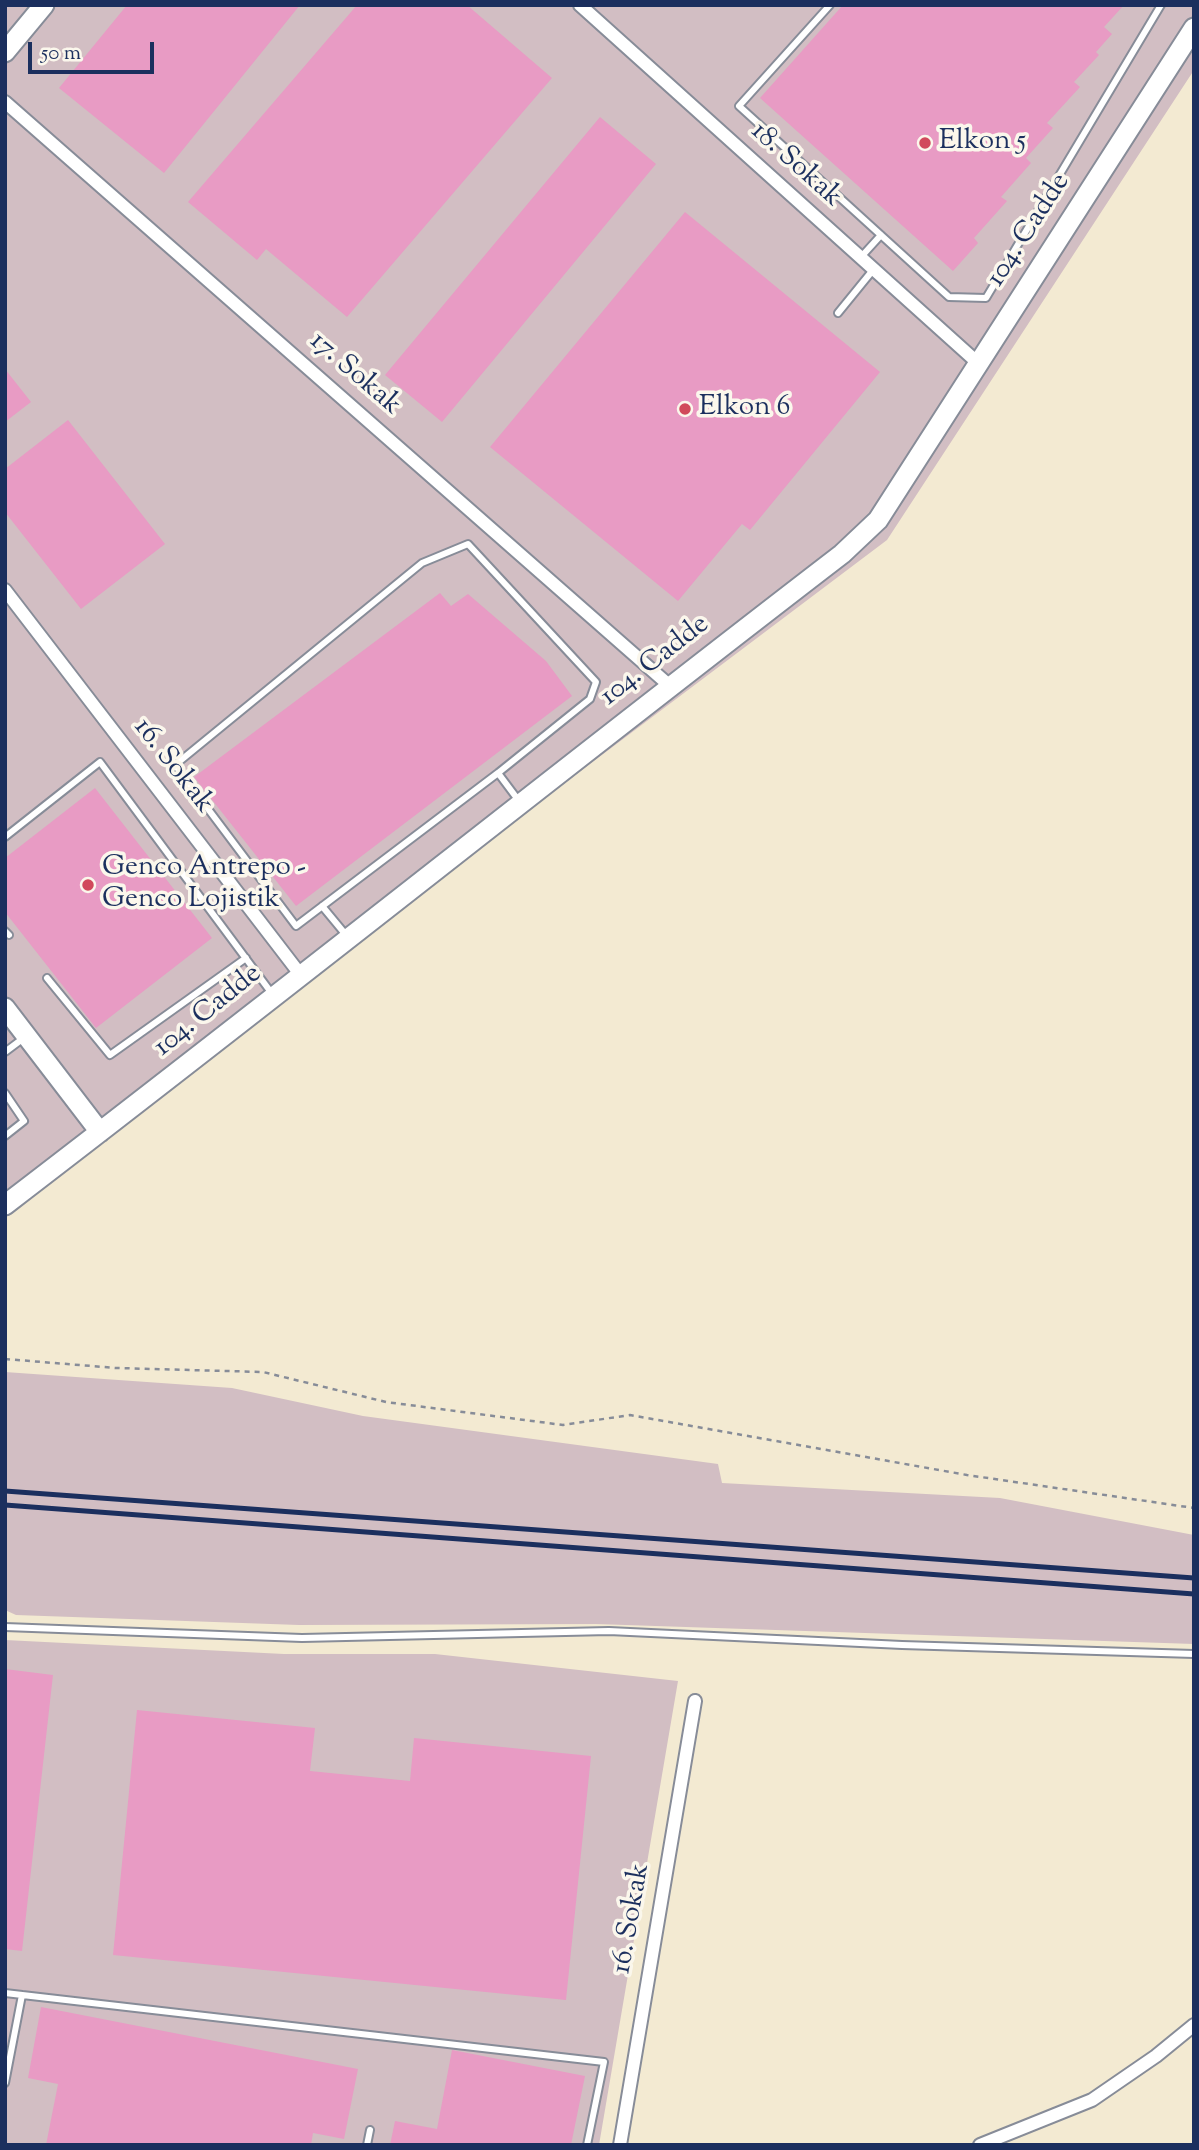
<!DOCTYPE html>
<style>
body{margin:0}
#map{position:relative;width:1199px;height:2150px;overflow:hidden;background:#f3ead2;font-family:"Sorts Mill Goudy",serif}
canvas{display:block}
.frame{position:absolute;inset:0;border:7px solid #1b2f5e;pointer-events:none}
.scale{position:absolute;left:28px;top:42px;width:126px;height:32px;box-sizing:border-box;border:4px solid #1b2f5e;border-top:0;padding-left:9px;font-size:21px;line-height:24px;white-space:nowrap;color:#1b2f5e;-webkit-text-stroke:5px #fbf7ec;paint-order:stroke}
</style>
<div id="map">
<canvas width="1199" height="2150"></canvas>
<div class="frame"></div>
<div class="scale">50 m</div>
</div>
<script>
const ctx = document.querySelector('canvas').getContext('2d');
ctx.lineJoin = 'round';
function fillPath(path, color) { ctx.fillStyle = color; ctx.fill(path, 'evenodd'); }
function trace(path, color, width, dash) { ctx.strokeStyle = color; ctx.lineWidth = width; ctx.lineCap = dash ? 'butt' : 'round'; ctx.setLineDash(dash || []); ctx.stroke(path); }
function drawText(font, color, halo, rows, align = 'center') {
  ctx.font = font + ' "Sorts Mill Goudy",serif'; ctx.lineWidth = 7; ctx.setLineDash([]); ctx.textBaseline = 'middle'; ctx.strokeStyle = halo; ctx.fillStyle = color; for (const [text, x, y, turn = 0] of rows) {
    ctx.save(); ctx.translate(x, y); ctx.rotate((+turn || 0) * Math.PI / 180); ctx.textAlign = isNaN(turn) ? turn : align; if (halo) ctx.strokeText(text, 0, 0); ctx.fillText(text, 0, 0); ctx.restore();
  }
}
const industrial = new Path2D(`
 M5,5H1194V70L887,540L5,1205Z
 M5,1372L232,1388L363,1416L718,1464L722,1483L1000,1498L1194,1535V1644L596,1624L299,1625L16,1615L5,1610Z
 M5,1640L284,1654H435L678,1681L599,2145H5Z`);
const building = new Path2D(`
 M127,5H300L164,173L59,88Z
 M357,5H467L552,78L347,317L266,249L257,260L188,202Z
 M843,5H1124L1104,27L1112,34L1096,52L1099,55L1074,82L1080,87L1047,123L1053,128L1026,158L1031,163L1001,197L1007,201L974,238L978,243L953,271L760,98Z
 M600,117L656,164L442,422L385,375Z
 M685,212L880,372L750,530L742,524L678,601L490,447Z
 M5,369L31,402L5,422Z
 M68,420L165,544L81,609L5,512V469Z
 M440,593L451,606L468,594L546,661L572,696L296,906L194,777Z
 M95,788L212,938L96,1028L5,912V858Z
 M5,1669L53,1675L22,1951L5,1949Z
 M137,1710L315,1728L310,1771L410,1781L414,1738L591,1756L566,2000L113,1955Z
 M41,2007L358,2069L344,2139L313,2133L311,2145H46L58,2084L28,2078Z
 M452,2050L585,2076L571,2145H390L395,2121L437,2129Z`);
const path = new Path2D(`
 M5,1359L116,1368L263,1372L386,1402L563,1425L630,1415L967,1475L1194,1508`);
const lane = new Path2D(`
 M830,5L739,106L949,297L986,298L1161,5
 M861,257L881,235
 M838,313L873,270
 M468,544L596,682L590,699L498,773L296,926L175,765L422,563Z
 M498,773L519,801
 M5,837L100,762L273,995
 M322,906L346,935
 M5,931L9,935
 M47,978L110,1055L246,958
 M5,1052L25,1037
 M5,1093L24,1121L5,1136
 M5,1627L302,1638L609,1631L902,1645L1194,1654
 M5,1993L604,2062L587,2145
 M5,2083L22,1995
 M367,2145L370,2130`);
const street = new Path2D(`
 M580,5L978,363
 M5,102L670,686
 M5,590L300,974
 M620,2145L695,1701
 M980,2145L1092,2100L1156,2056L1194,2025`);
const secondary = new Path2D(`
 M5,52L44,5
 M5,1008L100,1132
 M5,1205C286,990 562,769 842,554L878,520L1194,28`);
const rail = new Path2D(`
 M5,1491L1194,1578
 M5,1505L1194,1594`);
const markers = [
 [925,143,7,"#d1495b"],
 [685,409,7,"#d1495b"],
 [88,885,7,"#d1495b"]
];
const poiNames = [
 ["Elkon 5",939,143],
 ["Elkon 6",699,409],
 ["Genco Antrepo -",102,869],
 ["Genco Lojistik",102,901]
];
const streetNames = [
 ["18. Sokak",795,166,42],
 ["104. Cadde",1030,231,-57],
 ["17. Sokak",354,375,41],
 ["104. Cadde",656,662,-38],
 ["16. Sokak",172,767,52],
 ["104. Cadde",209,1012,-39],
 ["16. Sokak",633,1919,-80]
];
fillPath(industrial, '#d2bec3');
fillPath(building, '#e89bc4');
trace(lane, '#878c98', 10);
trace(street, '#878c98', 16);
trace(secondary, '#878c98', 23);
trace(path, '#878c98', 2.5, [5, 5]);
trace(lane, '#fff', 6);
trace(street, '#fff', 12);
trace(secondary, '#fff', 19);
trace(rail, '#1b2f5e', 5);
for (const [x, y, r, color] of markers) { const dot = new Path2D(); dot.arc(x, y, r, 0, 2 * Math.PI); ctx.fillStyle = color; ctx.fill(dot); trace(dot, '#fbf7ec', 2.5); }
drawText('28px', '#1b2f5e', '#fbf7ec', poiNames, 'left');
drawText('28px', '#1b2f5e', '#fbf7ec', streetNames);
</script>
